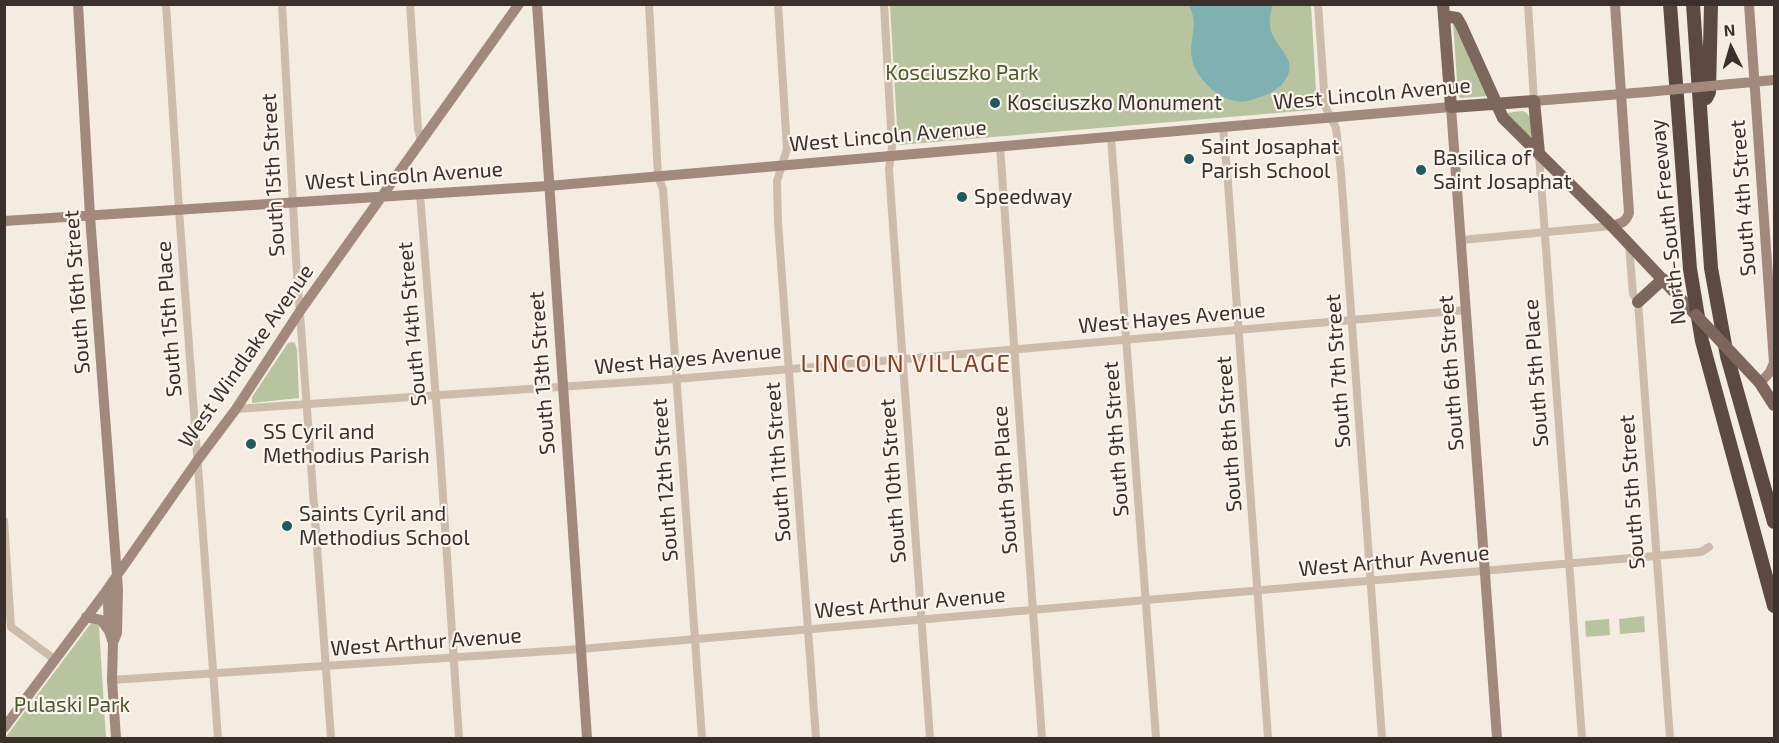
<!DOCTYPE html>
<style>
body{margin:0}
#map{position:relative;width:1779px;height:743px;overflow:hidden;background:#f4ebe1;font-family:"Exo 2",sans-serif}
canvas{display:block}
.frame{position:absolute;inset:0;border:6px solid #3b302b;pointer-events:none}
.north{position:absolute;left:1701px;top:18px;width:60px;height:60px;-webkit-text-stroke:4px #fbf5ee;paint-order:stroke;rotate:355deg;font-size:16px;font-weight:700;line-height:24px;text-align:center;color:#3b302b}
.north::after{content:'';display:block;margin:auto;width:21px;height:27px;background:#3b302b;clip-path:polygon(50% 0,100% 100%,50% 72%,0 100%)}
</style>
<div id="map">
<canvas width="1779" height="743"></canvas>
<div class="frame"></div>
<div class="north">N</div>
</div>
<script>
const ctx = document.querySelector('canvas').getContext('2d');
ctx.lineJoin = 'round';
function fillPath(path, color) { ctx.fillStyle = color; ctx.fill(path, 'evenodd'); }
function trace(path, color, width, dash) { ctx.strokeStyle = color; ctx.lineWidth = width; ctx.lineCap = dash ? 'butt' : 'round'; ctx.setLineDash(dash || []); ctx.stroke(path); }
function drawText(font, color, halo, rows, align = 'center') {
  ctx.font = font + ' "Exo 2",sans-serif'; ctx.lineWidth = 4.5; ctx.setLineDash([]); ctx.textBaseline = 'middle'; ctx.strokeStyle = halo; ctx.fillStyle = color; for (const [text, x, y, turn = 0] of rows) {
    ctx.save(); ctx.translate(x, y); ctx.rotate((+turn || 0) * Math.PI / 180); ctx.textAlign = isNaN(turn) ? turn : align; if (halo) ctx.strokeText(text, 0, 0); ctx.fillText(text, 0, 0); ctx.restore();
  }
}
const green = new Path2D(`
 M890,5H1311L1317,107L1312,110L899,145L898,143Z
 M1453,22H1454L1488,96L1461,98L1458,96Z
 M1522,111C1533,113 1531,128 1531,138L1506,113Z
 M292,342L295,343L297,350L299,398L252,403V397L288,343Z
 M1644,616L1645,632L1620,634L1619,619Z
 M1609,619L1610,635L1586,637L1585,621Z
 M92,622L98,624L99,627L106,738H5Z`);
const water = new Path2D(`
 M1189,5H1273C1259,43 1295,49 1289,72C1286,83 1274,93 1263,96C1254,99 1246,103 1236,101C1218,99 1195,77 1192,59C1188,37 1200,28 1189,5Z`);
const street = new Path2D(`
 M166,4L179,210L218,738
 M282,4L296,259L331,738
 M410,4L418,129L421,141
 M649,4L658,176L663,189L702,738
 M778,4L787,149L777,181L778,223L816,738
 M884,4L892,147L889,169L892,212L930,738
 M1318,4L1325,106L1336,128L1341,173L1382,738
 M1528,4L1534,101
 M1223,127L1228,183L1268,738
 M1111,137L1156,738
 M1000,146L1042,738
 M1539,154L1582,738
 M420,194L440,451L459,738
 M1461,240L1612,226
 M1629,245L1633,294L1638,302L1670,738
 M236,409L676,379L1466,310
 M4,521L11,627L54,659
 M112,680L581,649L1701,552L1709,547`);
const secondary = new Path2D(`
 M78,4L90,216L118,589L117,633L113,643
 M537,4L587,738
 M1749,4L1774,363L1770,372L1760,383
 M1731,84L1774,80
 M1534,101L1647,92
 M4,221L548,186L1451,107L1497,738
 M1612,226C1622,223 1626,222 1629,213L1615,4
 M112,587L108,603L109,631L113,643L112,680L116,738
 M86,617L101,620L109,631
 M4,728L104,594L197,461L236,409L300,311L519,4`);
const primary = new Path2D(`
 M1443,4L1451,107L1534,101L1539,153
 M1444,16L1457,18L1461,25L1503,118L1612,226L1696,315
 M1638,302L1663,279
 M1760,383L1774,405`);
const highway = new Path2D(`
 M1670,4L1690,269L1702,341L1774,606
 M1693,4L1711,268L1727,356L1774,522
 M1706,98L1709,92L1711,4`);
const secondaryBridge = new Path2D(`
 M1647,92L1731,84`);
const primaryBridge = new Path2D(`
 M1696,315L1760,383`);
const markers = [
 [995,103,6,"#1f5a5e"],
 [1189,159,6,"#1f5a5e"],
 [1421,170,6,"#1f5a5e"],
 [962,197,6,"#1f5a5e"],
 [251,444,6,"#1f5a5e"],
 [287,526,6,"#1f5a5e"]
];
const parkNames = [
 ["Kosciuszko Park",962,73],
 ["Pulaski Park",72,705]
];
const streetNames = [
 ["West Lincoln Avenue",1372,94,-5],
 ["West Lincoln Avenue",888,136,-5],
 ["South 15th Street",273,175,-93],
 ["West Lincoln Avenue",404,176,-4],
 ["South 4th Street",1743,198,-94],
 ["North-South Freeway",1668,222,-96],
 ["South 16th Street",77,292,-94],
 ["West Hayes Avenue",1172,318,-5],
 ["South 15th Place",169,319,-94],
 ["South 14th Street",412,324,-95],
 ["West Windlake Avenue",246,356,-55],
 ["West Hayes Avenue",688,359,-5],
 ["South 7th Street",1338,371,-94],
 ["South 13th Street",542,373,-94],
 ["South 6th Street",1451,373,-94],
 ["South 5th Place",1536,373,-94],
 ["South 8th Street",1229,434,-94],
 ["South 9th Street",1116,439,-94],
 ["South 11th Street",778,462,-94],
 ["South 12th Street",665,480,-94],
 ["South 9th Place",1005,480,-94],
 ["South 10th Street",893,481,-94],
 ["South 5th Street",1632,492,-94],
 ["West Arthur Avenue",1394,561,-5],
 ["West Arthur Avenue",910,603,-5],
 ["West Arthur Avenue",426,642,-4]
];
const poiNames = [
 ["Kosciuszko Monument",1007,103],
 ["Saint Josaphat",1201,147],
 ["Parish School",1201,171],
 ["Basilica of",1433,158],
 ["Saint Josaphat",1433,182],
 ["Speedway",974,197],
 ["SS Cyril and",263,432],
 ["Methodius Parish",263,456],
 ["Saints Cyril and",299,514],
 ["Methodius School",299,538]
];
const quarterNames = [
 ["LINCOLN VILLAGE",906,364]
];
fillPath(green, '#b8c4a0');
fillPath(water, '#7fb0b2');
trace(street, '#cdbbac', 8);
trace(secondary, '#a18a7d', 10);
trace(primary, '#7d675c', 12);
trace(highway, '#5c4a42', 14);
trace(secondaryBridge, '#a18a7d', 10);
trace(primaryBridge, '#7d675c', 12);
for (const [x, y, r, color] of markers) { const dot = new Path2D(); dot.arc(x, y, r, 0, 2 * Math.PI); ctx.fillStyle = color; ctx.fill(dot); trace(dot, '#fbf5ee', 2); }
drawText('21px', '#4a5a2e', '#fbf5ee', parkNames);
drawText('21px', '#3b302b', '#fbf5ee', streetNames);
drawText('21px', '#3b302b', '#fbf5ee', poiNames, 'left');
ctx.letterSpacing = '1.5px';
drawText('24px', '#8c3b22', '#fbf5ee', quarterNames);
ctx.letterSpacing = '0px';
</script>
